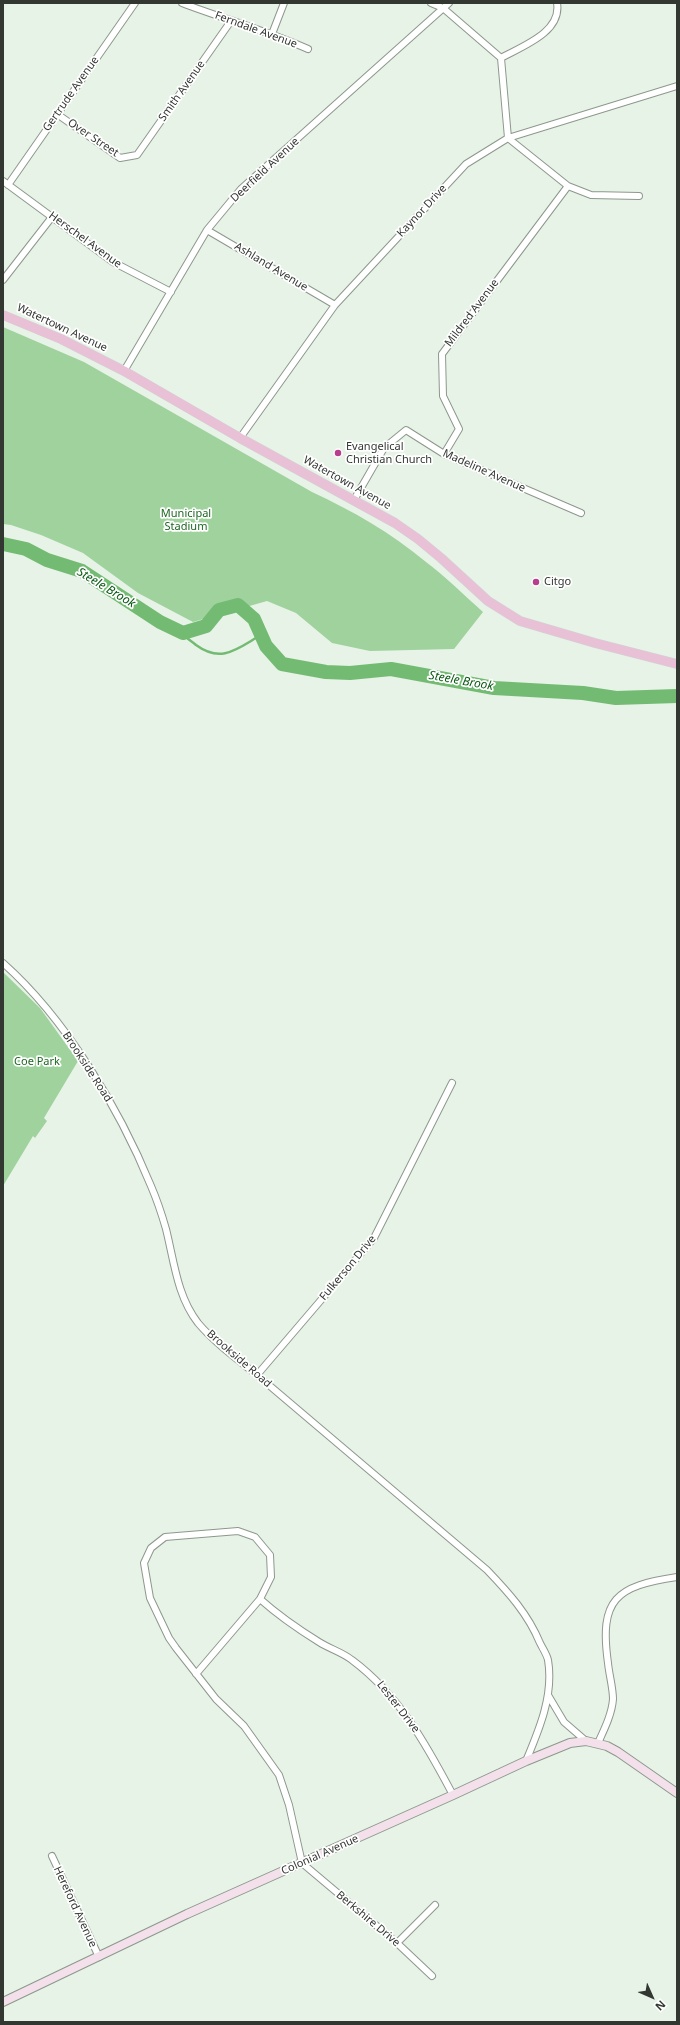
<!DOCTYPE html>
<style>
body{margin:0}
#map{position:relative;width:680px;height:2025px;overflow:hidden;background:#e7f3e7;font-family:"Noto Sans",sans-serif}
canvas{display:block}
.frame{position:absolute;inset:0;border:4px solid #323732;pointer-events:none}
.north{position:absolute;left:632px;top:1977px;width:40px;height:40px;-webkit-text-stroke:3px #fff;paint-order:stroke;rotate:135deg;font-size:11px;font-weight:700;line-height:16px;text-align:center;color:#323732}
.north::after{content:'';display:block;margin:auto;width:14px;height:18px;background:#323732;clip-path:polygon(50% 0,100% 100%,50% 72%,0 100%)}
</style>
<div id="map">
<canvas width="680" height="2025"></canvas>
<div class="frame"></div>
<div class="north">N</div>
</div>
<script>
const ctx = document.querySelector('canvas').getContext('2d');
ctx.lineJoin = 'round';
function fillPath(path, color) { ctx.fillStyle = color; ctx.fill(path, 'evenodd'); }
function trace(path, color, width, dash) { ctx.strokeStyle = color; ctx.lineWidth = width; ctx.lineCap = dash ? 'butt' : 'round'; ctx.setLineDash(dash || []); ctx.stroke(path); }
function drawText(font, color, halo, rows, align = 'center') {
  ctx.font = font + ' "Noto Sans",sans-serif'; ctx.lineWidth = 3.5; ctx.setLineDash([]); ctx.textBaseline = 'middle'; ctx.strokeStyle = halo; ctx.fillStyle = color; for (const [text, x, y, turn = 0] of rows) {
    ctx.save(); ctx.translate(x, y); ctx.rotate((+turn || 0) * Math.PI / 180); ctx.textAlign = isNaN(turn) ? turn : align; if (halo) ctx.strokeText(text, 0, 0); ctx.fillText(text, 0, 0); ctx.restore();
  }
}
const green = new Path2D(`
 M3,327L84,362L312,492C353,511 391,533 426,562C446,577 464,595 483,612L454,649L370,651L332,643L296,613L267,601L193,622L138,593L83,553L41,535L11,525L3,524Z
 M3,972L40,1008L78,1061L44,1118L47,1121L35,1138L33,1136L3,1186Z`);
const stream = new Path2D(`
 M183,633C185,638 192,641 196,645C222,664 238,648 261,635`);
const river = new Path2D(`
 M3,544L26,549L47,560L82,571L160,622L183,633L206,626L219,610L238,605L254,619L266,646L282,664L326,672L350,673L391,669L494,688L583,693L616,698L677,696`);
const street = new Path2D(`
 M182,3C224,19 267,31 308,49
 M431,3L443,8L501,58L508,138L568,186L591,195L639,196
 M272,34L284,3
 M501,58C523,46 562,32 557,3
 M57,114L120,158L137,155L231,21
 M3,181L113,262L171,292
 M8,185L135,3
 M207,230L335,305
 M3,280L52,217
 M124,371L207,230L241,189L449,3
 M240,438L335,305L466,164L508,138L677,86
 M444,454L459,429L443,396L442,354L568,186
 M354,500L384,448L406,430L444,454L581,513
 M3,963C66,1019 119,1108 151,1186C157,1200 162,1215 166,1229C174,1261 177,1296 198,1323C215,1343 237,1359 257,1375L487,1570C509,1593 528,1614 540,1643C543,1649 547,1655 548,1660C554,1695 539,1730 526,1761
 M257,1375L374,1238L452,1083
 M260,1599C279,1616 298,1629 319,1642C330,1649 342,1652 352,1660C399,1695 426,1744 453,1795
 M196,1674L260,1599L271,1577L270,1555L255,1537L238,1531L165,1537L151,1548L144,1563L150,1598L169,1638L176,1648L216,1699L244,1726L279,1775L289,1805L302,1863L397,1943L432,1976
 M548,1695L564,1722L586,1741
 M598,1743C604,1730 612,1714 613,1699C613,1688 609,1674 608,1663C599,1599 616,1586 677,1577
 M52,1856L99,1957
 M397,1943L435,1905`);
const secondary = new Path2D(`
 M3,2002L187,1914L453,1795L526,1761L570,1743L586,1741L607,1746L618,1752L677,1793`);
const primary = new Path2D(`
 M3,315L61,339L124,371L240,438L395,523L418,539L441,558L488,601L520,621L595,643L677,664`);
const markers = [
 [338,453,4,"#b83d8d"],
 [536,582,4,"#b83d8d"]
];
const streetNames = [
 ["Ferndale Avenue",256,30,20],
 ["Smith Avenue",182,91,-55],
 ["Gertrude Avenue",71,94,-55],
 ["Over Street",93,138,34],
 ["Deerfield Avenue",265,170,-43],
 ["Kaynor Drive",422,211,-47],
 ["Herschel Avenue",85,240,36],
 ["Ashland Avenue",271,267,31],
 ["Mildred Avenue",472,313,-53],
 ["Watertown Avenue",62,328,25],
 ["Madeline Avenue",484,471,24],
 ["Watertown Avenue",347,483,29],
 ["Brookside Road",87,1067,57],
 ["Fulkerson Drive",348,1268,-50],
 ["Brookside Road",239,1359,41],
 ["Lester Drive",398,1707,52],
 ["Colonial Avenue",320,1855,-24],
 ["Hereford Avenue",75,1907,65],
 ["Berkshire Drive",368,1919,40]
];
const poiNames = [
 ["Evangelical",346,447],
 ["Christian Church",346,460],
 ["Citgo",544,582]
];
const parkNames = [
 ["Municipal",186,514],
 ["Stadium",186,527],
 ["Coe Park",37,1062]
];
const waterNames = [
 ["Steele Brook",106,588,31],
 ["Steele Brook",461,681,10]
];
fillPath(green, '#9fd29d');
trace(stream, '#73bb72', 2.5);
trace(river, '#73bb72', 14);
trace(street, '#8d988d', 8);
trace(secondary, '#8d988d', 10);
trace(primary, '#d2d3d2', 10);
trace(street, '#fff', 6);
trace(secondary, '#f3e0eb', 8);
trace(primary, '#e8c1d7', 9);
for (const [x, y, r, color] of markers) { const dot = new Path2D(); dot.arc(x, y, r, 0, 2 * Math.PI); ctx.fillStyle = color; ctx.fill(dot); trace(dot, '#fff', 1.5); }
drawText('11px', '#323732', '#fff', streetNames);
drawText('11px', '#323732', '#fff', poiNames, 'left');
drawText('11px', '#1d6622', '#fff', parkNames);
drawText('italic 12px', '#085812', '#fff', waterNames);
</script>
